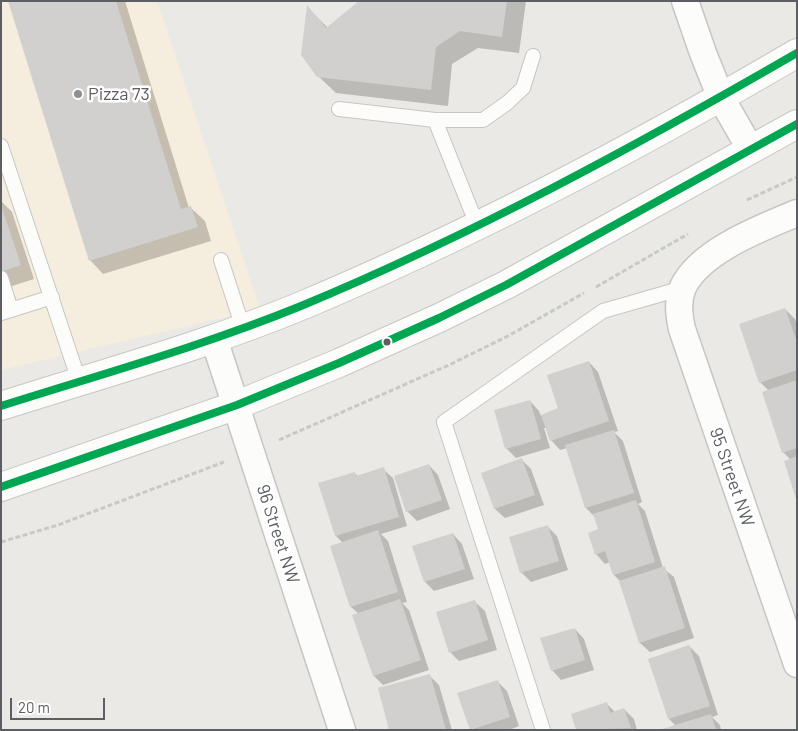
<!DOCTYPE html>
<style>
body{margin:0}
#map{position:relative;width:798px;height:731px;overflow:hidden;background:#eae9e5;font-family:Barlow,sans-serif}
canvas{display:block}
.frame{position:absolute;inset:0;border:2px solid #5b5f63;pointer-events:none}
.scale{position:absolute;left:10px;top:698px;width:95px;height:22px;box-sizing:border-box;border:2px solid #5b5f63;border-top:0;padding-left:6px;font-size:15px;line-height:18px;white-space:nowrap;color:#5b5f63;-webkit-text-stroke:4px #fff;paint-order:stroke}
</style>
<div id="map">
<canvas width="798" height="731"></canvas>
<div class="frame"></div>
<div class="scale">20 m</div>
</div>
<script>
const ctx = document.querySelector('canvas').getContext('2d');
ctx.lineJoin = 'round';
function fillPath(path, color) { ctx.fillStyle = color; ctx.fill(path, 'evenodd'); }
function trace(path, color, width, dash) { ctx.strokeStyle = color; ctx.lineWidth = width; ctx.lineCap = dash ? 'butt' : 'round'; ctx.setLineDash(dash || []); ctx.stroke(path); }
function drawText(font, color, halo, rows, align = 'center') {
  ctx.font = font + ' Barlow,sans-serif'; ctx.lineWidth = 5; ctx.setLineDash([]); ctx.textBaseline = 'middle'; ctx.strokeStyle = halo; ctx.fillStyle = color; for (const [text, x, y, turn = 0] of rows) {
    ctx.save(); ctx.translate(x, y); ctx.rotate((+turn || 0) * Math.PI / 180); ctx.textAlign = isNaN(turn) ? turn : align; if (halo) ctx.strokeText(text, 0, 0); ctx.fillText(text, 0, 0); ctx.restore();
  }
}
const commercial = new Path2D(`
 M1,1H157L260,309L1,370Z`);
const shadow = new Path2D(`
 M9,1H125L189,208H191L205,221L211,241L103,274L90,260Z
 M361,1H526L519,53L478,48L452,64L448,106L336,93L318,76L308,8L328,28Z
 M1,201L12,212L34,279L3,289L1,288Z
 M785,309L795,319L797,325V496L791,460L783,452L769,391L760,382Z
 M589,362L598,372L618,431L614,432L623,441L642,502L638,504L645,511L663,568L674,577L694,638L650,652L640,643L621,582L614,575L610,562L605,564L596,554L600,530L595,517L586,508L567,448L560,450L551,440L546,428H544L550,448L516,458L507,449L496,411L530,401L539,411L541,416L560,409Z
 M522,460L531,469L544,505L505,518L495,509L482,474Z
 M429,465L438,475L450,509L417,521L407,511Z
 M383,469L393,478L407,526L381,534L388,541L407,602L402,603L409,610L429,670L383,685L374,676L359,614L351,607L343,543L336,536L354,473L358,476Z
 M548,527L557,536L568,570L531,582L521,572Z
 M453,534L462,544L474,579L434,591L425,582Z
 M475,602L485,611L497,650L459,661L450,652Z
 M575,629L584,639L594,670L561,680L552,670Z
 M689,646L699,656L718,715L712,717L720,725L721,730H667L676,726L669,719Z
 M430,676L439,685L452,730H391Z
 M497,681L507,691L519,726L509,730H471L459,694Z
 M607,704L615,712L624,709L634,719L637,730H577Z`);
const building = new Path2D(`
 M8,1H116L181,209L191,206L198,227L89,261Z
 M359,1H507L502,37L460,31L436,47L431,90L317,77L301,55L307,5L326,28Z
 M1,205L21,265L1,272Z
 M785,308L797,342V370L759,383L739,324Z
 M589,361L609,421L550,441L541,415L558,408L547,375Z
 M797,380V448L782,453L762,392Z
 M530,400L541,439L505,449L494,410Z
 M614,430L634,493L585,508L565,445Z
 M797,456V499H796L784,461Z
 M522,458L535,495L494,509L481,473Z
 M429,464L442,500L406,512L394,476Z
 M384,467L399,517L335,536L318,483L355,472L356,476Z
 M636,500L655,562L613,575L605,551L595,555L588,533L598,529L593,514Z
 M548,525L559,561L520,573L509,537Z
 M378,530L398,592L350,607L330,546Z
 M453,533L465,569L424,582L412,546Z
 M665,566L685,628L639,643L619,581Z
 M400,599L421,660L373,676L352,615Z
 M475,600L488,640L449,653L436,612Z
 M575,628L585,660L551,671L540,638Z
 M689,645L710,706L668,719L648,659Z
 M430,674L446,730H389L378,688Z
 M498,680L510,717L470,730L457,693Z
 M607,702L610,713L624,708L631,728L576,730L571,714Z
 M711,714L716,730H662V729Z`);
const path = new Path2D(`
 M747,200L797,177
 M596,287L688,234
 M279,440L449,365L508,336L584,293
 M1,542L58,525L224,462`);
const lane = new Path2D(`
 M339,109L435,120H483L507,103L523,88L533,56
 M435,120L477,225
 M1,146L79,381
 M221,260L243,328
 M1,278L11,310
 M1,313L52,297
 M543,730L444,422L603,311L683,288`);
const street = new Path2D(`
 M685,1L703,53L721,98L751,150
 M797,213C761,228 700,251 683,287C677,301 679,315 682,329L797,664
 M214,339L342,730`);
const secondary = new Path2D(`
 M1,406C101,374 204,346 301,306C472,234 637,147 797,53
 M1,487L237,405L339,363L439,318L506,285L797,124`);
const bus1 = new Path2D(`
 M1,406C102,374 203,346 301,306C472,235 636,146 797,53
 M1,487L237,405L339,363L439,318L506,285L797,124`);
const markers = [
 [78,94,5,"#8d8f90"],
 [387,342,4.5,"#5b5f63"]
];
const poiNames = [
 ["Pizza 73",88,94]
];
const streetNames = [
 ["95 Street NW",732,477,71],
 ["96 Street NW",278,534,72]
];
fillPath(commercial, '#f5eddd');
fillPath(shadow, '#0003');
fillPath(building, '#d1d0ce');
trace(lane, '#c6c6c6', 16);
trace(street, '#c6c6c6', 29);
trace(secondary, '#c7c7c7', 30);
trace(path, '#c5cac7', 3, [5, 2.5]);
trace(lane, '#fcfcfb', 14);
trace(street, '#fcfcfb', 26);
trace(secondary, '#fcfcfb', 28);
trace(bus1, '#00a651', 8);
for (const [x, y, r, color] of markers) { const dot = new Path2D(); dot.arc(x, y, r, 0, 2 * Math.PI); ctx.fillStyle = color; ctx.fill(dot); trace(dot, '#fff', 2); }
drawText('18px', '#5b5f63', '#fff', poiNames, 'left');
drawText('18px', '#5b5f63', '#fff', streetNames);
</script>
